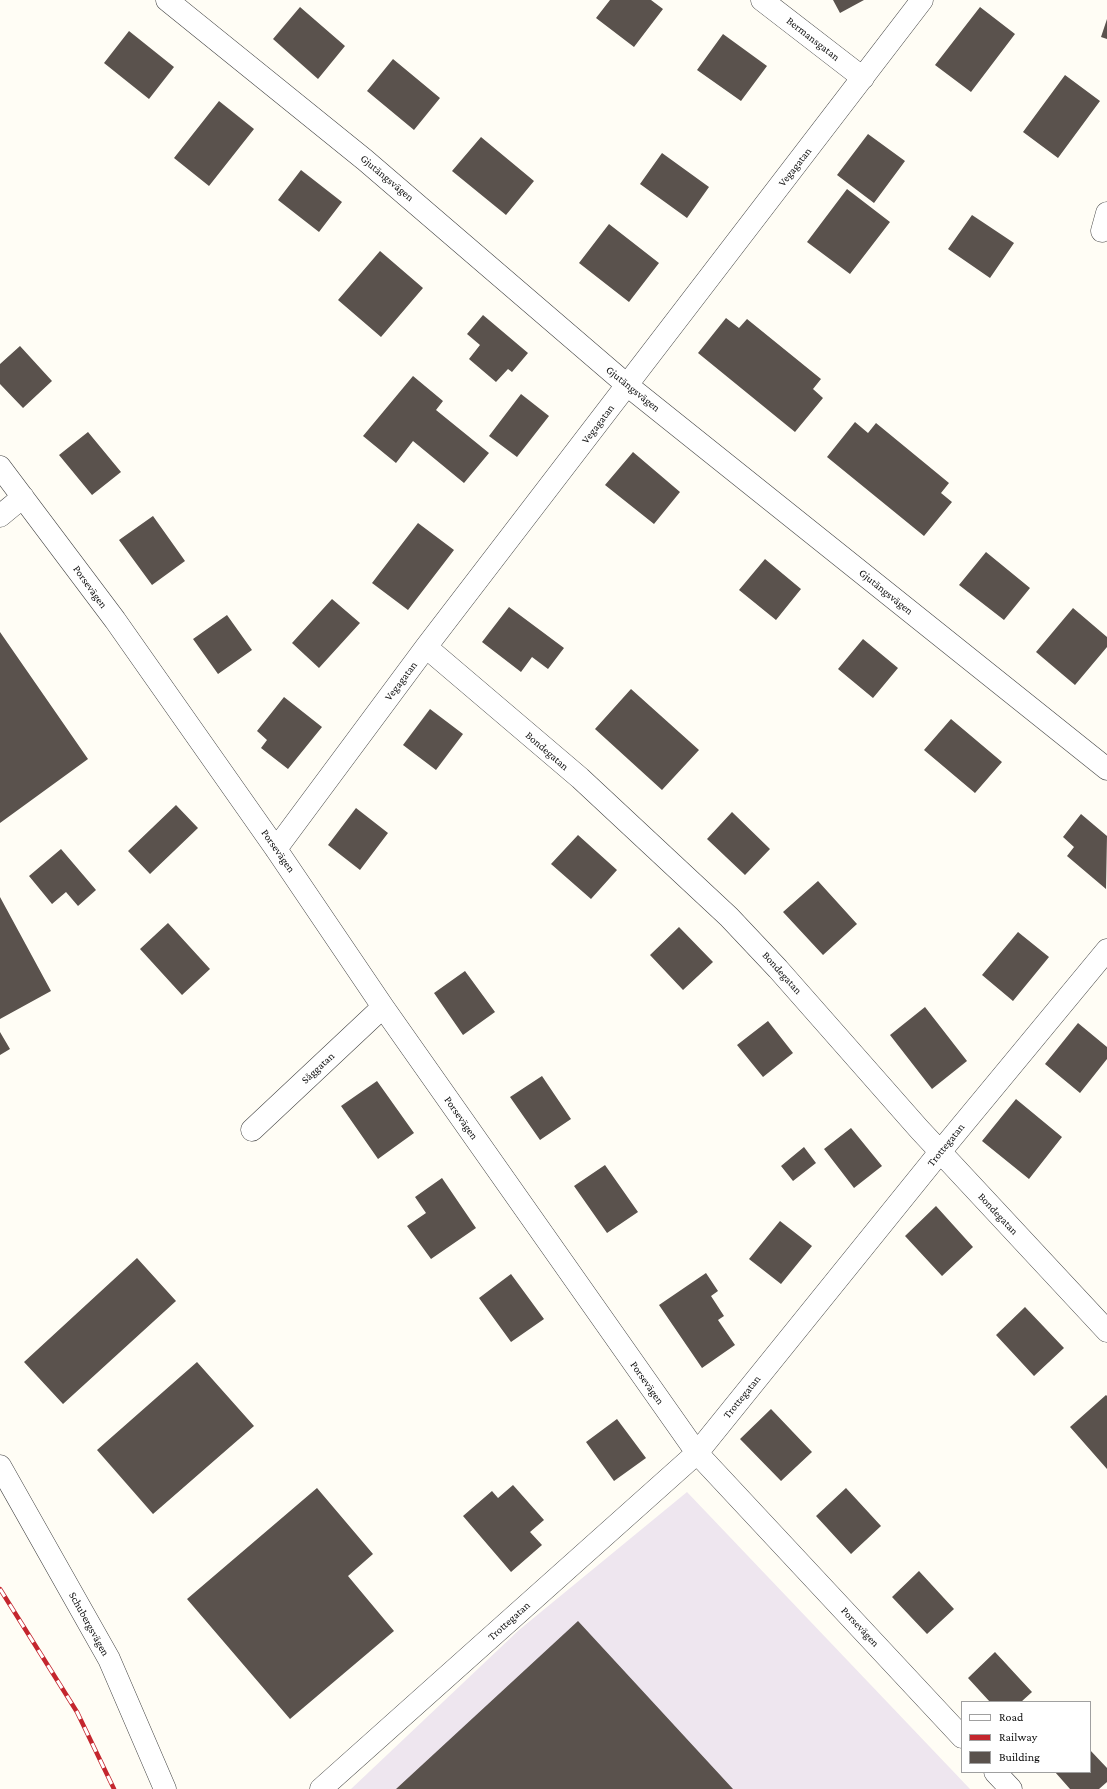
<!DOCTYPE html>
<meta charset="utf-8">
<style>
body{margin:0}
#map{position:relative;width:1107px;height:1789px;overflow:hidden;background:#fffdf5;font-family:"Crimson Pro",serif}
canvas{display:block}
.legend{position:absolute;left:961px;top:1701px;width:130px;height:72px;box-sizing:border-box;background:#fff;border:1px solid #a0a0a0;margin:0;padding:5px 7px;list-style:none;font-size:12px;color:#111}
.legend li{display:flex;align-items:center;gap:8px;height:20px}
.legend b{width:20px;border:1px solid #a0a0a0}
</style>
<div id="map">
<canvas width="1107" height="1789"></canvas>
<ul class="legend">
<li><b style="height:5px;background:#fff"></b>Road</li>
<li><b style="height:5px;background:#c4262e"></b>Railway</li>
<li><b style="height:11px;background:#5a524d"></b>Building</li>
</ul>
</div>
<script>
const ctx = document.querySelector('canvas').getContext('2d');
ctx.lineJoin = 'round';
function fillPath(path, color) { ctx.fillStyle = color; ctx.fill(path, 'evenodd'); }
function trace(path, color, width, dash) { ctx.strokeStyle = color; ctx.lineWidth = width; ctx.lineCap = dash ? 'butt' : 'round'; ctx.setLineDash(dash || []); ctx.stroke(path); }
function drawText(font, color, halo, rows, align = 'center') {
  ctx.font = font + ' "Crimson Pro",serif'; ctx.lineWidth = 4; ctx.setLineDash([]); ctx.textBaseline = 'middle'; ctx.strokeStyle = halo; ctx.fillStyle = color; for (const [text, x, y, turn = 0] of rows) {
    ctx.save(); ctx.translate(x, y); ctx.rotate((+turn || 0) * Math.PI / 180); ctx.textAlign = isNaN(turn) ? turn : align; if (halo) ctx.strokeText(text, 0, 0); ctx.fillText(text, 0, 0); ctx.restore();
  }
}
const industrial = new Path2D(`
 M687,1492L970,1789H351L519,1630Z`);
const building = new Path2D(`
 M610,0H651L663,9L634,47L596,18Z
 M833,0H864L840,13Z
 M300,7L345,46L318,79L273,39Z
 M980,7L1015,34L971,92L935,65Z
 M1107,19V39L1101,37Z
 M129,31L174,67L149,99L104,63Z
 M723,34L767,66L741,101L697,70Z
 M393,59L440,98L414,130L367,91Z
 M1065,75L1100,101L1058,158L1023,132Z
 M219,101L254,129L209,186L174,158Z
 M868,134L905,161L874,203L837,175Z
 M481,137L534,181L506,215L452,171Z
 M662,153L709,187L687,218L640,184Z
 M301,170L342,202L319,232L278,200Z
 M847,189L890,222L850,274L807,242Z
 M972,215L1014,243L990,278L948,249Z
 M609,224L659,263L629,302L579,263Z
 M380,251L423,288L381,337L338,300Z
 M483,315L528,353L512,372L508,369L496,382L469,359L480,345L467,334Z
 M726,318L739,328L747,319L821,379L813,389L823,398L795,432L698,353Z
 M20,346L52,381L23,408L0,384V364Z
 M413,376L443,401L436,410L489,453L464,483L413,441L396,463L363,436Z
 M521,394L549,416L517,457L489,436Z
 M855,422L868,433L876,423L949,483L941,493L952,502L924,536L827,457Z
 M88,432L121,472L92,495L59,455Z
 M633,452L680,492L654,524L605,485Z
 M153,516L185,561L152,585L119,540Z
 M418,523L454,550L408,610L372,583Z
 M986,552L1030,588L1004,620L959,585Z
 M765,559L801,589L776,620L739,590Z
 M332,599L360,623L319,668L292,643Z
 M509,607L564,648L548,669L532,657L521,672L482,642Z
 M1073,608L1107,637V647L1075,685L1036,652Z
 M227,615L252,650L218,674L193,639Z
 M0,632L88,759L0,823Z
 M863,639L898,668L873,698L838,669Z
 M631,689L699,750L662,790L595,729Z
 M284,697L322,727L288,769L261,748L267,740L257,731Z
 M430,709L463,734L436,770L403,745Z
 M951,719L1002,762L975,793L924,750Z
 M176,805L198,828L150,874L128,851Z
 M356,808L388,833L360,870L328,845Z
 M732,812L770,849L745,875L707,839Z
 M1081,814L1107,836L1106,889L1067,856L1074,847L1063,837Z
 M578,835L617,870L591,899L551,864Z
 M61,849L96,890L78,906L66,892L52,904L29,876Z
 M818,881L857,924L823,955L783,912Z
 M0,897L51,991L0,1019Z
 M168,923L210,969L182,995L140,949Z
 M679,927L713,962L683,990L650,955Z
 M1018,932L1049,957L1013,1001L982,975Z
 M465,971L495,1012L463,1035L434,993Z
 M925,1007L967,1061L932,1089L890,1035Z
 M768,1021L793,1053L763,1077L737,1045Z
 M1078,1023L1107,1047V1059L1080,1093L1045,1064Z
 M0,1032L10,1049L0,1055Z
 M542,1076L571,1119L540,1140L510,1097Z
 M377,1081L414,1133L378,1159L341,1106Z
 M1016,1099L1062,1137L1029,1179L982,1141Z
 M851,1128L882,1166L854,1188L824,1149Z
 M804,1147L816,1163L793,1181L781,1166Z
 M605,1165L638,1212L607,1233L574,1186Z
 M442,1178L476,1228L431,1259L407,1226L426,1213L415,1197Z
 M936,1206L973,1247L942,1276L905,1236Z
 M780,1221L812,1246L781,1284L749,1259Z
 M137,1258L176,1301L63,1404L24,1362Z
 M706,1273L718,1291L711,1296L724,1316L718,1320L735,1345L702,1368L659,1305Z
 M511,1274L544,1319L511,1342L479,1298Z
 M1025,1307L1064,1348L1034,1376L996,1335Z
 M197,1362L254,1426L153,1514L97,1450Z
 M1106,1395L1107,1396V1469L1070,1427Z
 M771,1409L812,1452L781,1481L740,1439Z
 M617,1419L646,1458L614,1481L586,1442Z
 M513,1485L544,1520L530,1532L542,1545L511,1572L463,1516L492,1491L498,1498Z
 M317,1488L373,1554L348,1576L394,1631L290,1719L187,1599Z
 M846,1488L881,1526L851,1554L816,1516Z
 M919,1571L954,1609L927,1634L892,1597Z
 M578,1621L733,1789H396Z
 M995,1652L1032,1692L1021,1702H990L968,1678Z
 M1090,1750L1107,1768V1782L1099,1789H1070L1055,1772H1090Z`);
const minor = new Path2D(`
 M167,0L365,160L627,385L1107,769
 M762,0L863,78
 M1102,231L1107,213
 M0,467L115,620L276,849L383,1007L697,1453L962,1737
 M0,516L23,497
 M426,647L580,778L729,917L778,969L919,1129L1107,1331
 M276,849L426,647L922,0
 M252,1130L383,1007
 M0,1466L109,1659L165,1789
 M995,1772L1011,1789
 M321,1789L697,1453L940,1152L1107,950`);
const rail = new Path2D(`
 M0,1589L77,1712L114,1789`);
const streetNames = [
 ["Bermansgatan",813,39,38],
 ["Vegagatan",795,167,-52],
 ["Gjutängsvägen",387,178,40],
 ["Gjutängsvägen",633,389,39],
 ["Vegagatan",598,424,-53],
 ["Porsevägen",90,587,54],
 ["Gjutängsvägen",886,592,39],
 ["Vegagatan",401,681,-53],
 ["Bondegatan",547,751,41],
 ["Porsevägen",278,851,55],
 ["Bondegatan",782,973,48],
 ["Såggatan",318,1068,-43],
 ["Porsevägen",461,1118,55],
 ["Trottegatan",946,1145,-51],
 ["Bondegatan",998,1214,47],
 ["Porsevägen",647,1383,55],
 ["Trottegatan",742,1397,-51],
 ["Trottegatan",509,1621,-42],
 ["Schubergsvägen",89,1624,61],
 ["Porsevägen",860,1627,47]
];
fillPath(industrial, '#eee6ef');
fillPath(building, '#5a524d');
trace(minor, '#444', 23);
trace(minor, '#fff', 22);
trace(rail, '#c4262e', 4.5);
trace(rail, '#fff', 3, [9]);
drawText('11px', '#111', '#fff', streetNames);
</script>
